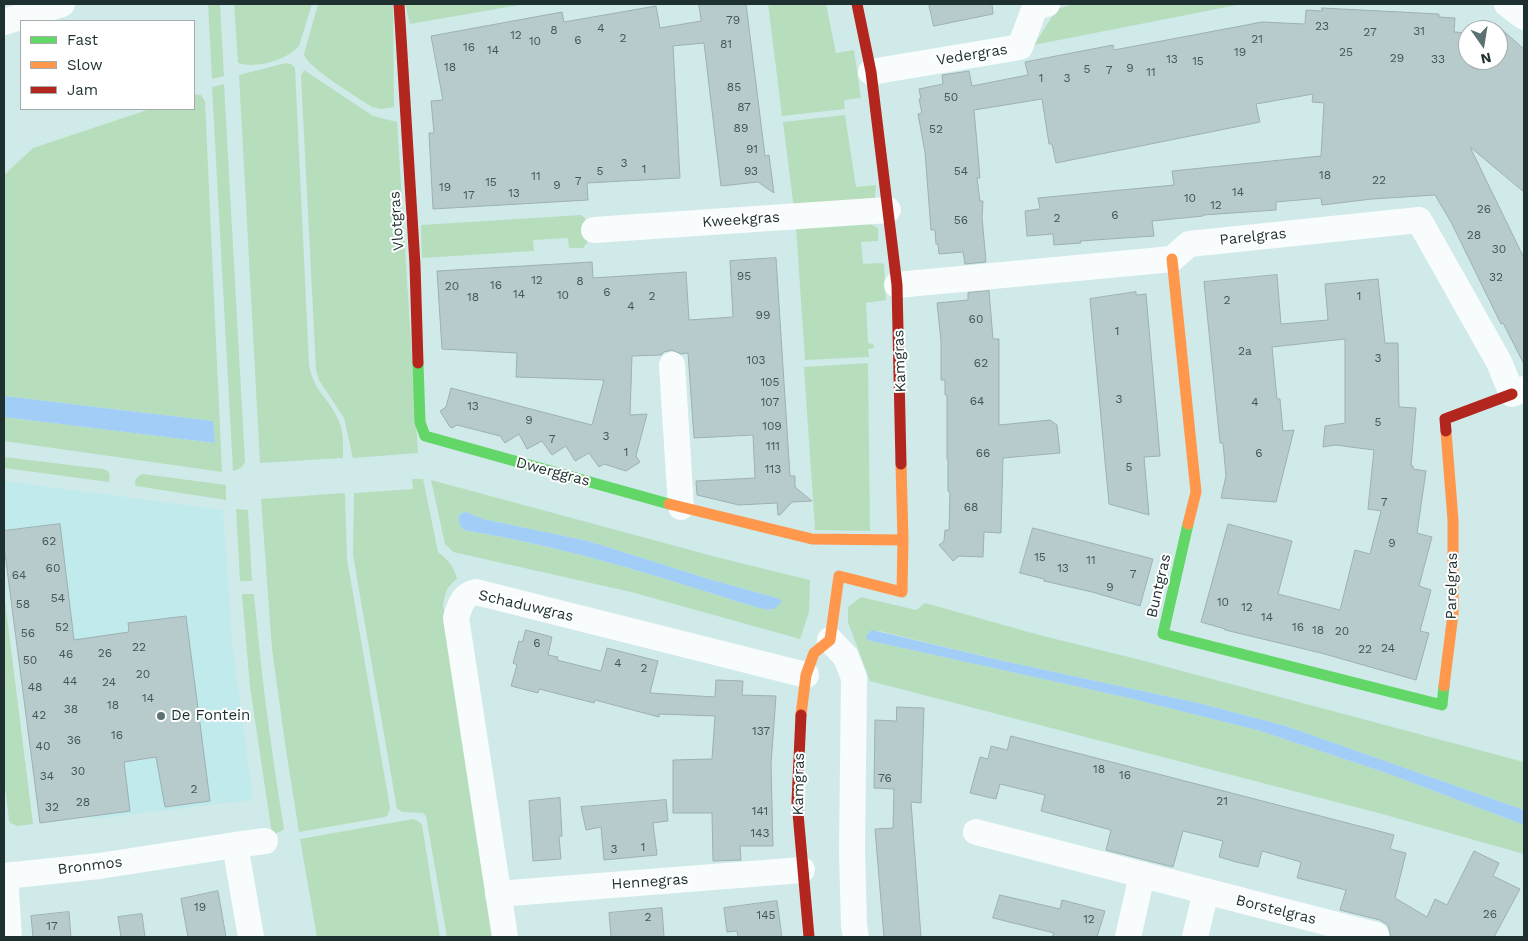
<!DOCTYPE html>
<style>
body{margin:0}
#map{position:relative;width:1528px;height:941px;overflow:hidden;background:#d0eaea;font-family:"Work Sans",sans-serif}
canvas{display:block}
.frame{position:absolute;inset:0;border:5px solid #1e3030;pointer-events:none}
.legend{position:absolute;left:20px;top:20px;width:175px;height:90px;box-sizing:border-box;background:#fff;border:1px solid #a5acac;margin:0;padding:6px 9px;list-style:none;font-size:15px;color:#1e3030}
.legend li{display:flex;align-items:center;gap:10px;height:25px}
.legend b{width:25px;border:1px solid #a5acac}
.north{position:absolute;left:1458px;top:20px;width:50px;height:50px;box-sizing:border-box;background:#fff;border:1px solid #a5acac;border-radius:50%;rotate:167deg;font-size:14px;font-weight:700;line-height:20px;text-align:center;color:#1e3030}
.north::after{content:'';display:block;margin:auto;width:18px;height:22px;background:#5c7171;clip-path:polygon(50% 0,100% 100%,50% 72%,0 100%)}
</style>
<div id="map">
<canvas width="1528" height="941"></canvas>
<div class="frame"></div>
<ul class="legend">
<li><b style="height:6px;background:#63d668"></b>Fast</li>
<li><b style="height:6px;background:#ff974d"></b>Slow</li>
<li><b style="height:6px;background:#b3261e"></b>Jam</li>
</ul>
<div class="north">N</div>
</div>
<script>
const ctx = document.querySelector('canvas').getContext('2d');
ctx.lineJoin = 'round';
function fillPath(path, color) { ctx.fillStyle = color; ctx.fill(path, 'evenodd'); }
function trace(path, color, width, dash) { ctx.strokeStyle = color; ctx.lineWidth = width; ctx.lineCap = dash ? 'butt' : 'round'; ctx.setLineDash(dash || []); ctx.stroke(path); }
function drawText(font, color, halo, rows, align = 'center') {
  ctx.font = font + ' "Work Sans",sans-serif'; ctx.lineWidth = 4; ctx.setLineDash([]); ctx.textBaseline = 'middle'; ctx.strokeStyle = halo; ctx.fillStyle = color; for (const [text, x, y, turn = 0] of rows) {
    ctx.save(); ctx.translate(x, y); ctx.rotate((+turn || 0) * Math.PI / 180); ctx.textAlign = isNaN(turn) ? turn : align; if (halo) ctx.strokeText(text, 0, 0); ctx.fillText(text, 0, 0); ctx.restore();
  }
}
const built = new Path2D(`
 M4,481L223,510L232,643L253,800L92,819L56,534L4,538Z`);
const green = new Path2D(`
 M208,4H220L224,76L212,79Z
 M234,4H312L299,46C287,60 256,69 238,63Z
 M318,4H393L394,107L381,109L372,107C359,98 306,67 304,54Z
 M405,4H525L410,24Z
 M768,4H826L836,53L854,50L861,98L844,100L845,109L782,116Z
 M1074,4H1242L1034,45L1057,9Z
 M286,63L291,64L295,68L309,365C314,392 329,398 338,419C344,431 343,446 343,458L260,463L239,75Z
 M304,70L373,116L397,122L418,453L353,458L344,418L319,380L316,370L301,76Z
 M224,84L245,462L241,468L233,471L212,87Z
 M194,94L201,95L205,101L222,472L4,441V417L215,443L213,421L4,396V175L33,148L150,109H194Z
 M845,115L856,187L876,185L875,198L794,209L783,122Z
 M581,215L585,218L587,243L583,248H569L568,238L533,240L534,251L422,258L421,225Z
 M868,223L878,228V241L861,242L863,264L880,263L884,264L886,300L866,303L868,343L873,344L874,348L868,349L869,357L805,360L796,227Z
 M868,363L870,531L815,530L804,367Z
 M4,457L103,469L108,471L110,476L109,482L4,468Z
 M143,474L226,485V500L136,486L135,483C136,478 137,476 143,474Z
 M412,479H423L438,552C448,560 454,566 457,579C447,586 445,592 443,605L499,937H447L426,816L423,813L403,812L397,809L355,567L353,554L354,493L413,489Z
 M431,480L720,558L810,580L809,612L800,639L631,592L453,552L445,544ZM466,512L483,519L588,541L712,580L777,598L771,610L752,606C657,576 563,546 464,530C459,524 457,521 460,514Z
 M344,493L345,494L347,559L390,808L388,815L385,817L299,832L286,750L272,649L261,499Z
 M236,509L248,510L252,581H242L240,580Z
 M4,593L33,824L17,826L10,823L9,820L4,779Z
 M243,594H254C261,673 271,750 284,829L282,831L272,834L250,687L242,595Z
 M861,597L916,610L925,603L1043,636L1137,659L1524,762V810L1286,726L1198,703L1008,662L879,631L866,636L868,640L1129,698L1257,730L1392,775L1524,825V854L1382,814L870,681L848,622V607Z
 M413,819L418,821L422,825L440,937H317L300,839Z`);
const water = new Path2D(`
 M4,396L213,421L215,443L4,417Z
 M466,512L483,519L588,541L712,580L777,598L782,601C774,614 765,609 752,606C657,576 563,546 464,530C459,524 457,521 460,514Z
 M872,630L1008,662L1198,703L1286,726L1524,810V825L1392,775L1257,730L1129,698L867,640L866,636Z`);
const building = new Path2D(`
 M699,4H746L765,156L769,155L774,193L758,182L721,186L704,43L673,46L680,178L587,183L588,200L433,209L429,133H434L431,101L443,100L431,36L562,12L564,22L656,6L660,28L701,21Z
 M929,4H992L993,14L934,26Z
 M1322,8L1439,14V17L1455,18L1454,32L1468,33V60H1498V31L1500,28L1524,49V192L1470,147L1524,258V364L1503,323L1501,324L1451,222L1435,195L1372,199L1322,205L1321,198L1276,202V210L1203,215V216L1152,221L1154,236L1080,241L1081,243L1054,245L1053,234L1027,236L1025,211L1040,209L1038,198L1174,185L1172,171L1321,156L1324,103L1312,102L1313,94L1256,104L1260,122L1056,163L1052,144H1049L1042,99L974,110L980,178H977L980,201H983L982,217L986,262L965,264L963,252L939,254L938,244H936L935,230H931L925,152L918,114L922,113L919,99H921L919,89L943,84L942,75L969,71L972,86L1028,75L1025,62L1113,45L1114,50L1262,22L1305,24L1306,10L1322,11Z
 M776,258L790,476H795V487L812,501L792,502L780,515H778L777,503L739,505L697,495L696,481L755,478L754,457L753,435L694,438L688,353L681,354L672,350L664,352L661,355L632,356L630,415L647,414L636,456L640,462L626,471L604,464L599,467L589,453L575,461L566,446L552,455L542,441L527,449L519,434L505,443L500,436L457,425L452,428L450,427L440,411L446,407L451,388L592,425L604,380L516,377L517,353L442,349L437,271L592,262L593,278L686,272L689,320L733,317L730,261Z
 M1277,275L1281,324L1328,320L1325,284L1378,279L1385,343H1398L1399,407L1416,408L1411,466H1413V469L1426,471L1417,533L1432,537L1419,586L1431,590L1420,631L1429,633L1416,680L1321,653L1225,630V629L1201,622L1228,524L1292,541L1278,594L1340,610L1355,550L1370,554L1381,511L1368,509L1374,450L1335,445L1323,447L1325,426L1345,423V339L1272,347L1277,399H1280L1283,431L1294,430L1276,502L1221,498L1226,476L1223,443H1220L1204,282Z
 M989,291L993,339H999V425L1050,420L1057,425L1060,453L1003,458L1001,533L984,532L983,557L959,556L953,561L939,545L944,541L945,530H949L950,493L948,491V459H947V395H945V380H941V341L937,303L968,300V293Z
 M1136,292V295L1146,294L1160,456L1144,457L1149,515L1109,504L1090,299Z
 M60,524L74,640L129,632L128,623L186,616L210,801L165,807L156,757L124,762L130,811L40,823L4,546V531Z
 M1033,528L1153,559L1140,606L1092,592L1044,581V579L1020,573Z
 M526,630L552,637L548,655L558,657L557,660L601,671L607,648L658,661L650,693L715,697L716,680L743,681L742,695L776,696L771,764L773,846H740L741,860L713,861L712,813H673V760L712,759L715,716L659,714V717L595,700L594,703L539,689L538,693L511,686L517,665L513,663L519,641L522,642Z
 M897,707L924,708L921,803L911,802L921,937H884L875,829L893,828L894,789L874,788L875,720L896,721Z
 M1011,736L1394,835L1390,849L1406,853L1395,898L1427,917L1435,899L1447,905L1474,851L1499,863L1493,876L1520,889L1494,937H1391L1388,925L1380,920L1340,910L1346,890L1297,878L1301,862L1262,851L1258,867L1236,862L1219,857L1223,841L1183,831L1173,867L1106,850L1111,830L1041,811L1045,795L1000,784L996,799L970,793L980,757L988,759L991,746L1007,750Z
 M560,798L562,836L559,837L561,859L533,861L529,801Z
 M666,800L668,821L653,823L657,855L604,860L601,827L586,830L581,807Z
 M218,891L226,937H188L181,899Z
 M1000,895L1060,909L1062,900L1105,911L1097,937H1052L1054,933L993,918Z
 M777,901L782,937H738L737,931L727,932L724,908Z
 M662,908L664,937H611L609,913Z
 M69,912L71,937H33L31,916Z
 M142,914L145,937H121L118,917Z`);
const street = new Path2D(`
 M1507,4L1524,17
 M4,22L62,4
 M871,72L1020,47L1035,7L1047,4
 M594,230L888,210
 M897,285L1172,259L1189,244L1419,220L1499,362L1512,394L1524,389
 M672,365L681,507
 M830,640L846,657L854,678L852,851L854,926L856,937
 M976,832L1376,935
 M498,894L802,870
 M9,937L5,876L99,866L235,845
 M251,937L235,845L265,841
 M505,937L456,618C460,606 462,595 476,592L806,675
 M1128,937L1142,875
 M1195,937L1206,891`);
const fast = new Path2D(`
 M418,363L420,422L425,436L669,504
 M1188,524L1163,634L1442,705L1444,686`);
const slow = new Path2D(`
 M1172,259L1196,492L1188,524
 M669,504L812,539L903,540
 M1444,686L1453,614V520L1446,431
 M801,715L806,675L814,653L830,640L839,576L902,592L903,540L901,464`);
const jam = new Path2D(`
 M399,4L415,265L418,363
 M857,4L871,72L897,285L901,464
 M1446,431L1445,419L1512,394
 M801,715L797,802L809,937`);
const markers = [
 [161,716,5,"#5c7171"]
];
const numberNames = [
 ["79",733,20],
 ["23",1322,26],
 ["4",601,28],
 ["8",554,30],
 ["31",1419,31],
 ["27",1370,32],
 ["12",516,35],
 ["2",623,38],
 ["21",1257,39],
 ["6",578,40],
 ["10",535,41],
 ["81",726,44],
 ["16",469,47],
 ["14",493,50],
 ["19",1240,52],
 ["25",1346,52],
 ["29",1397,58],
 ["13",1172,59],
 ["33",1438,59],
 ["15",1198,61],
 ["18",450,67],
 ["9",1130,68],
 ["5",1087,69],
 ["7",1109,70],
 ["11",1151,72],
 ["1",1041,78],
 ["3",1067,78],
 ["85",734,87],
 ["50",951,97],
 ["87",744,107],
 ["89",741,128],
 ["52",936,129],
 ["91",752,149],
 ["3",624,163],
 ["1",644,169],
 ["5",600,171],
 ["93",751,171],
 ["54",961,171],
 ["18",1325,175],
 ["11",536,176],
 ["22",1379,180],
 ["7",578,181],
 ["15",491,182],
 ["9",557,185],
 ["19",445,187],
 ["14",1238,192],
 ["13",514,193],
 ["17",469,195],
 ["10",1190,198],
 ["12",1216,205],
 ["26",1484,209],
 ["6",1115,215],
 ["2",1057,218],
 ["56",961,220],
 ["28",1474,235],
 ["30",1499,249],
 ["95",744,276],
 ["32",1496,277],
 ["12",537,280],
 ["8",580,281],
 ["16",496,285],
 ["20",452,286],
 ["6",607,292],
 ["14",519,294],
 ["10",563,295],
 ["2",652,296],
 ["1",1359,296],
 ["18",473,297],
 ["2",1227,300],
 ["4",631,306],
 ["99",763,315],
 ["60",976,319],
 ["1",1117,331],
 ["2a",1245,351],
 ["3",1378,358],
 ["103",756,360],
 ["62",981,363],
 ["105",770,382],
 ["3",1119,399],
 ["64",977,401],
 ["107",770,402],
 ["4",1255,402],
 ["13",473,406],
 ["9",529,420],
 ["5",1378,422],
 ["109",772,426],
 ["3",606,436],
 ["7",552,439],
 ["111",773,446],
 ["1",626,452],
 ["66",983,453],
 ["6",1259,453],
 ["5",1129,467],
 ["113",773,469],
 ["7",1384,502],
 ["68",971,507],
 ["62",49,541],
 ["9",1392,543],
 ["15",1040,557],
 ["11",1091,560],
 ["60",53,568],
 ["13",1063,568],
 ["7",1133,574],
 ["64",19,575],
 ["9",1110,587],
 ["54",58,598],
 ["10",1223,602],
 ["58",23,604],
 ["12",1247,607],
 ["14",1267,617],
 ["52",62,627],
 ["16",1298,627],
 ["18",1318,630],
 ["20",1342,631],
 ["56",28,633],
 ["6",537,643],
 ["22",139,647],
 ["24",1388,648],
 ["22",1365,649],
 ["26",105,653],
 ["46",66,654],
 ["50",30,660],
 ["4",618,663],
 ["2",644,668],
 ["20",143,674],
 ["44",70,681],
 ["24",109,682],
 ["48",35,687],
 ["14",148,698],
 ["18",113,705],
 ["38",71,709],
 ["42",39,715],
 ["137",761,731],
 ["16",117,735],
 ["36",74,740],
 ["40",43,746],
 ["18",1099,769],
 ["30",78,771],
 ["16",1125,775],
 ["34",47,776],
 ["76",885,778],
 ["2",194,789],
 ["21",1222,801],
 ["28",83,802],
 ["32",52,807],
 ["141",760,811],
 ["143",760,833],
 ["1",643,847],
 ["3",614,849],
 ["19",200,907],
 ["26",1490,914],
 ["145",766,915],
 ["2",648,917],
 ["12",1089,919],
 ["17",52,926]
];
const streetNames = [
 ["Vedergras",972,55,-9],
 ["Kweekgras",741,220,-4],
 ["Vlotgras",397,221,-94],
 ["Parelgras",1253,237,-6],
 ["Kamgras",900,361,-92],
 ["Dwerggras",553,472,15],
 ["Buntgras",1159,586,-77],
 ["Parelgras",1452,586,-89],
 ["Schaduwgras",526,606,13],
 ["Kamgras",799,784,-89],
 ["Bronmos",90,866,-7],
 ["Hennegras",650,882,-4],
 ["Borstelgras",1276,910,14]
];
const poiNames = [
 ["De Fontein",171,716]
];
fillPath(built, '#c0eaeb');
fillPath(green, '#b6debd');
fillPath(water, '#a1cdf7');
fillPath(building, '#b7cacc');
trace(building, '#9db0b3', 1);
trace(street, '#f8fcfc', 26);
trace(fast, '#63d668', 11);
trace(slow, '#ff974d', 11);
trace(jam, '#b3261e', 11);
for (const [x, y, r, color] of markers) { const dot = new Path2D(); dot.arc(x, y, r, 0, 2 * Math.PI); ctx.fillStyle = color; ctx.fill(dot); trace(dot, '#fff', 2); }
drawText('12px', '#445657', null, numberNames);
drawText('15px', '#1e3030', '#fff', streetNames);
drawText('15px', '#1e3030', '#fff', poiNames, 'left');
</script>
